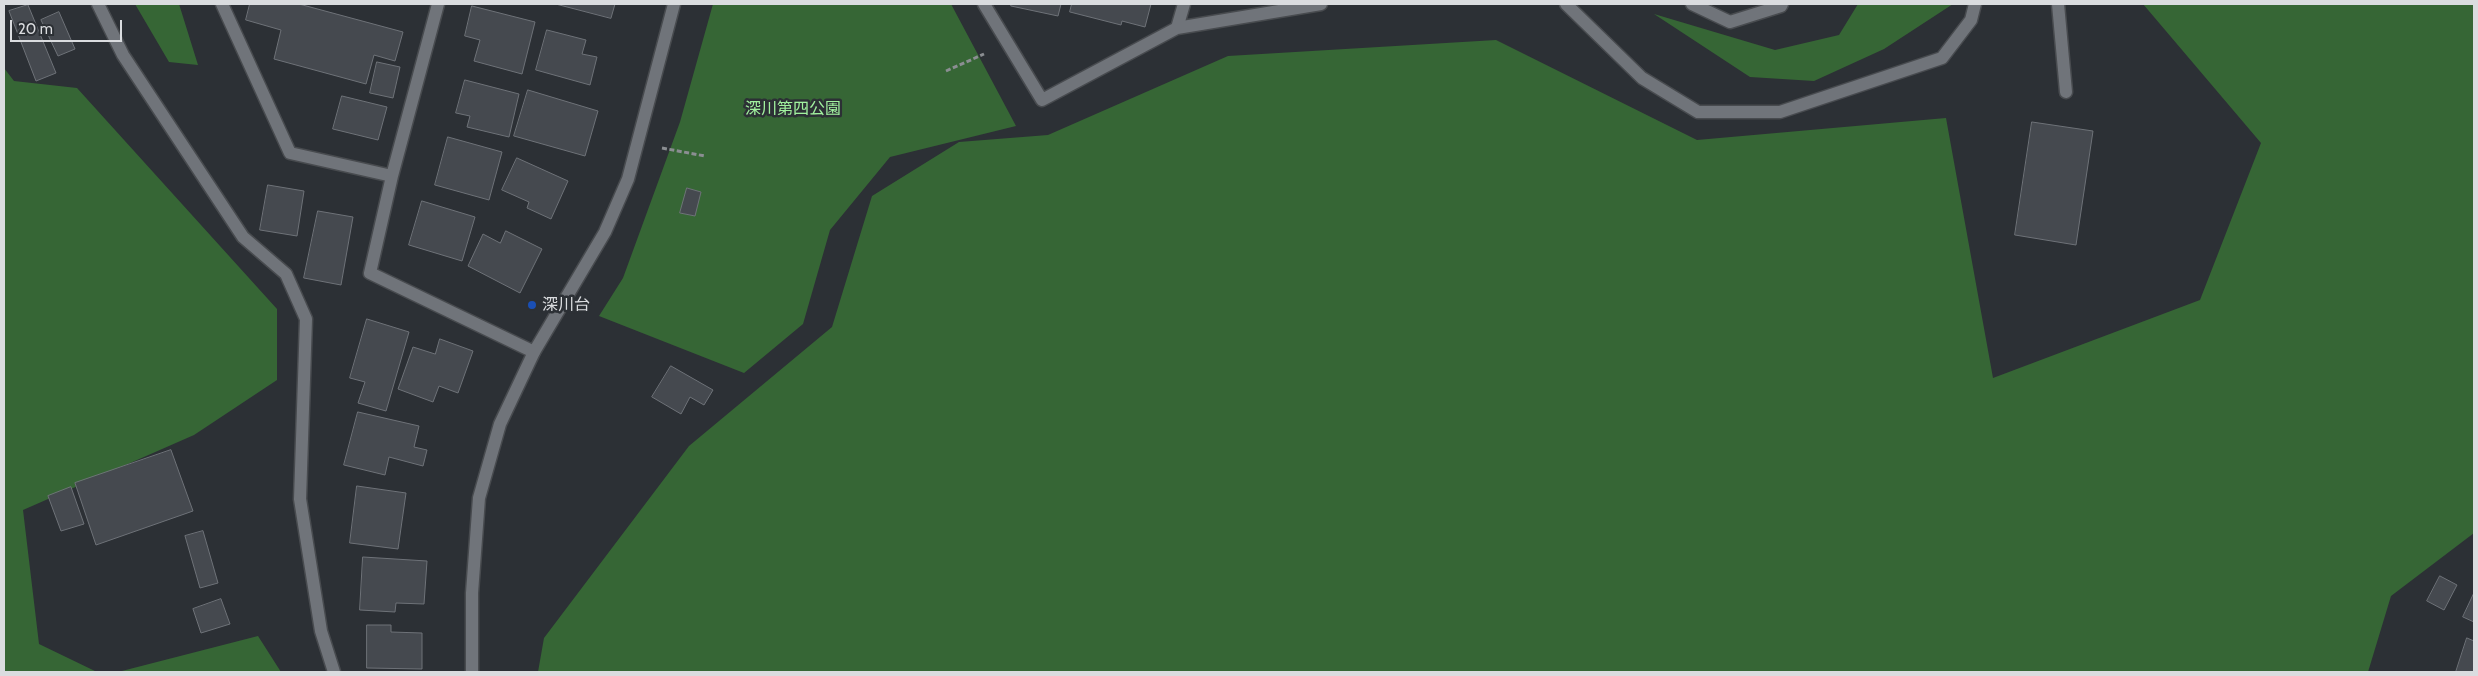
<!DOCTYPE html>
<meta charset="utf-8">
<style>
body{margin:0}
#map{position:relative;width:2478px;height:676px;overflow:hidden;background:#2c3035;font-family:Cabin,sans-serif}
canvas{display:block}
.frame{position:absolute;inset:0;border:5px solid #dadcdf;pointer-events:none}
.scale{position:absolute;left:10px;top:20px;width:112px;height:22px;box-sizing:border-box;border:2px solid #dadcdf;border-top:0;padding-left:6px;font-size:15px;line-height:18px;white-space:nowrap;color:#dadcdf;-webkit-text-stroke:4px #2c3035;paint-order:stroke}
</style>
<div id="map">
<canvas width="2478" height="676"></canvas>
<div class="frame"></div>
<div class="scale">20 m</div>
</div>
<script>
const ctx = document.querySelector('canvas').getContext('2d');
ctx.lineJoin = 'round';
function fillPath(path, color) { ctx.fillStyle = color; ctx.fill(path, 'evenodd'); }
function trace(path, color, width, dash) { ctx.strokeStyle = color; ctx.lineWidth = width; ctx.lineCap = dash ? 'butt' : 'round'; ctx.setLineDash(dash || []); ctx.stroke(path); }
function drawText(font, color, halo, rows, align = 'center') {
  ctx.font = font + ' Cabin,"Noto Sans JP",sans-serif'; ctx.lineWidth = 5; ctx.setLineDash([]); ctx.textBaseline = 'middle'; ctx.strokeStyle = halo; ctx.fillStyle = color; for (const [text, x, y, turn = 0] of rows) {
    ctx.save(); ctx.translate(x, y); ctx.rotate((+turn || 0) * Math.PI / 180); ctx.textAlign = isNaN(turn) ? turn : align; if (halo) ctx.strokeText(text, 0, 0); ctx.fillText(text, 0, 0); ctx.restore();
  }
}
const green = new Path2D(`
 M135,4H179L198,65L169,62Z
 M713,4H951L1016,126L890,157L830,230L803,324L744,373L599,316L623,278L680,122Z
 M1858,4H1953L1884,49L1814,81L1750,77L1654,14L1775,50L1839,35Z
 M2143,4H2474V533L2391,596L2368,672H538L544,638L689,446L832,327L872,196L959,142L1048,135L1228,56L1496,40L1697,140L1946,118L1993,378L2200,300L2261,143Z
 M4,68L14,81L77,88L277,309V380L194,435L23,510L39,644L97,672H4Z
 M258,636L281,672H118Z`);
const building = new Path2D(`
 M250,4H299L403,32L395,61L374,55L366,84L274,59L281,30L246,20Z
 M556,4H615L611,18Z
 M1012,4H1061L1058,16L1011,6Z
 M1072,4H1151L1145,27L1122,21L1121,25L1070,12Z
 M28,5L56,73L36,81L9,11Z
 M472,6L535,22L522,74L474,61L480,40L465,36Z
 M59,12L75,49L58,56L41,20Z
 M547,30L586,40L582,54L597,57L590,85L536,70Z
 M377,62L400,67L393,98L370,93Z
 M465,80L519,94L509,137L467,127L470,116L456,113Z
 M528,90L598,111L585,156L514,136Z
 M342,96L387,107L378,140L333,129Z
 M2032,122L2093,131L2076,245L2015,235Z
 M448,137L502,152L489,200L435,185Z
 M517,158L568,181L551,219L527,208L529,202L502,190Z
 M268,185L304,191L297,236L260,230Z
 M687,188L701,192L695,216L680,213Z
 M422,201L475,217L462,261L409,245Z
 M318,211L353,217L341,285L304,278Z
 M506,231L542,249L520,293L468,266L483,234L500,243Z
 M367,319L409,332L386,411L358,403L365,382L350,378Z
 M440,339L473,351L458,393L439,386L433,402L398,389L413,347L435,354Z
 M671,366L713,390L704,405L690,397L681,414L652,397Z
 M358,412L419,426L414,447L427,450L423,466L389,457L385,475L344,465Z
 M171,450L193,511L96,545L75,483Z
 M357,486L406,493L398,549L350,543Z
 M71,487L84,524L61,531L48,496Z
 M203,531L218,583L200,588L185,536Z
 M363,557L427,561L424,604L396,603L395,612L360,610Z
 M2440,576L2457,585L2444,610L2427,601Z
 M2474,593V622L2463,617Z
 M221,599L230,624L201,633L193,609Z
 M367,625H391V632L422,633V669L367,668Z
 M2467,638L2474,641V672H2456Z`);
const path = new Path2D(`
 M946,71L984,54
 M662,148L705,156`);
const lane = new Path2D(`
 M1566,4L1642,78L1698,112H1780L1942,58L1971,20L1975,4
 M2058,4L2066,92`);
const street = new Path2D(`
 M98,4L123,55L243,237L286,274L306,319L300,499L321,631L334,672
 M222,4L290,153L392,176
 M438,4L392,176L370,273L534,352
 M984,4L1042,100L1177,28L1321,4
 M1692,4L1730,22L1781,6L1782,4
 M1177,28L1184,4`);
const secondary = new Path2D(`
 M472,672V593L479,498L500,424L534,352L605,232L628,179L674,4`);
const markers = [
 [532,305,5,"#1a4fb4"]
];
const parkNames = [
 ["深川第四公園",793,109]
];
const poiNames = [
 ["深川台",542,305]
];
fillPath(green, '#366635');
fillPath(building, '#45494f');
trace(building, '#6e7278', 1);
trace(lane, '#484b4f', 15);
trace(street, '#484b4f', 15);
trace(secondary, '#484b4f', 15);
trace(path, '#8b8e92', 3, [5, 2.5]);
trace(lane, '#70747a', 12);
trace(street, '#70747a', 12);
trace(secondary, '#70747a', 12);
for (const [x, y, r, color] of markers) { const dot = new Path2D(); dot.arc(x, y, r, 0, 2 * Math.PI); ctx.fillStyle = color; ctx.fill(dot); trace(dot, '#2c3035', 2); }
drawText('16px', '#a1f19e', '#2c3035', parkNames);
drawText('16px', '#dadcdf', '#2c3035', poiNames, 'left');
</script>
